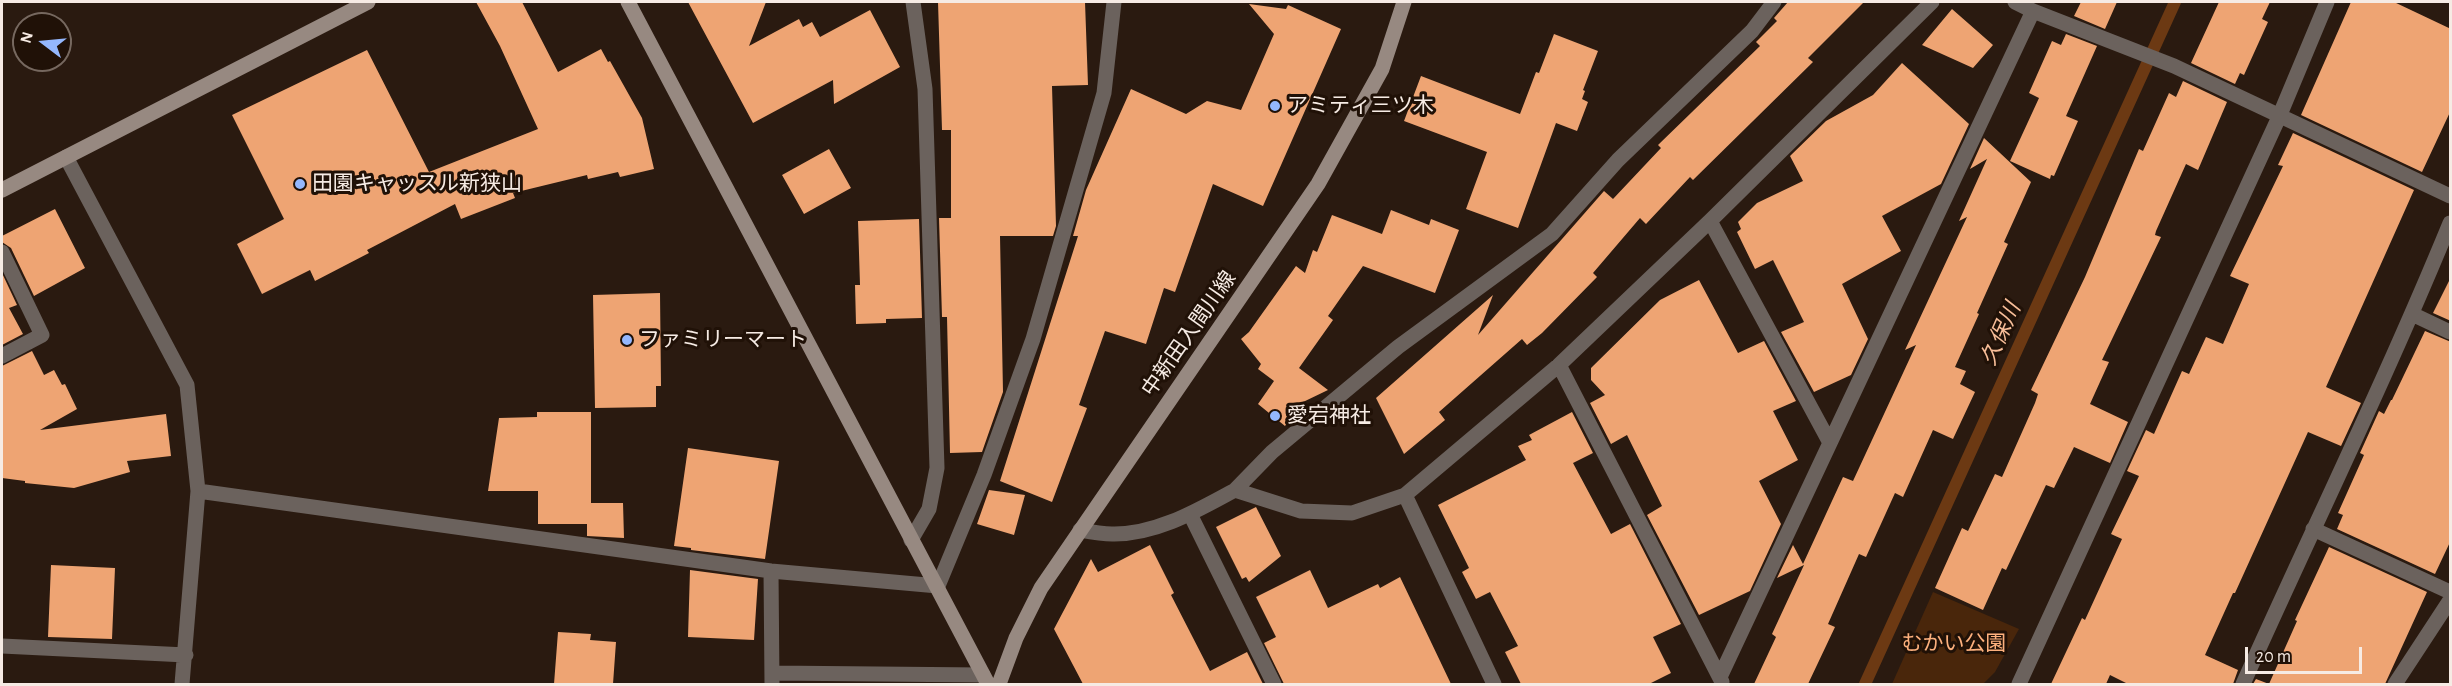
<!DOCTYPE html>
<meta charset="utf-8">
<style>
body{margin:0}
#map{position:relative;width:2452px;height:686px;overflow:hidden;background:#2a1a10;font-family:"Alegreya Sans",sans-serif}
canvas{display:block}
.frame{position:absolute;inset:0;border:3px solid #f6ebe4;pointer-events:none}
.north{position:absolute;left:12px;top:12px;width:60px;height:60px;box-sizing:border-box;background:#201107;border:2px solid #76685f;border-radius:50%;rotate:286deg;font-size:16px;font-weight:700;line-height:24px;text-align:center;color:#f6ebe4}
.north::after{content:'';display:block;margin:auto;width:21px;height:27px;background:#94b7fd;clip-path:polygon(50% 0,100% 100%,50% 72%,0 100%)}
.scale{position:absolute;left:2245px;top:647px;width:117px;height:27px;box-sizing:border-box;border:3px solid #f6ebe4;border-top:0;padding-left:8px;font-size:18px;line-height:21px;white-space:nowrap;color:#f6ebe4;-webkit-text-stroke:4px #201107;paint-order:stroke}
</style>
<div id="map">
<canvas width="2452" height="686"></canvas>
<div class="frame"></div>
<div class="north">N</div>
<div class="scale">20 m</div>
</div>
<script>
const ctx = document.querySelector('canvas').getContext('2d');
ctx.lineJoin = 'round';
function fillPath(path, color) { ctx.fillStyle = color; ctx.fill(path, 'evenodd'); }
function trace(path, color, width, dash) { ctx.strokeStyle = color; ctx.lineWidth = width; ctx.lineCap = dash ? 'butt' : 'round'; ctx.setLineDash(dash || []); ctx.stroke(path); }
function drawText(font, color, halo, rows, align = 'center') {
  ctx.font = font + ' "Alegreya Sans","Noto Sans JP",sans-serif'; ctx.lineWidth = 6; ctx.setLineDash([]); ctx.textBaseline = 'middle'; ctx.strokeStyle = halo; ctx.fillStyle = color; for (const [text, x, y, turn = 0] of rows) {
    ctx.save(); ctx.translate(x, y); ctx.rotate((+turn || 0) * Math.PI / 180); ctx.textAlign = isNaN(turn) ? turn : align; if (halo) ctx.strokeText(text, 0, 0); ctx.fillText(text, 0, 0); ctx.restore();
  }
}
const green = new Path2D(`
 M1933,592L2019,629L1995,672L1983,684H1892Z`);
const stream = new Path2D(`
 M1865,684L2175,2`);
const building = new Path2D(`
 M476,2H522L558,72L601,49L608,62L610,61L642,118L654,169L620,177L618,172L588,179L587,175L513,193L515,198L461,219L455,204L367,250L369,253L315,281L310,270L262,294L237,244L284,219L232,115L367,50L429,172L538,129L500,46Z
 M688,2H766L749,46L799,19L803,27L812,22L820,37L870,10L900,67L834,104L833,80L753,123Z
 M938,2H1085L1088,85L1052,86L1056,226L1053,236H1000L1003,392L982,452L950,453L947,317H942L939,218H951V130H942Z
 M1788,2H1864L1808,58L1813,62L1693,180L1690,177L1646,224L1640,218L1593,273L1597,277L1542,333L1527,345L1522,339L1439,412L1445,420L1404,454L1376,398L1493,295L1478,335L1604,191L1613,199L1661,148L1658,145L1760,46L1756,42L1777,21L1774,18Z
 M2081,2H2117L2105,29L2074,16Z
 M2219,2H2270L2262,19L2268,22L2244,75L2240,73L2235,84L2191,63Z
 M2351,2H2394L2451,29V110L2422,172L2301,115Z
 M1249,4L1286,9L1288,5L1341,29L1263,206L1213,184L1175,292L1164,288L1146,344L1105,331L1079,405L1087,408L1052,502L1000,481L1078,236H1073L1086,190L1131,89L1186,114L1207,101L1241,110L1274,34Z
 M1952,9L1993,45L1973,68L1922,45Z
 M1554,34L1598,51L1583,90L1585,91L1582,99L1588,102L1577,131L1556,123L1518,228L1466,209L1487,152L1404,121L1421,76L1520,114L1536,72L1539,73Z
 M2066,34L2097,46L2066,116L2078,121L2054,176L2051,175L2050,179L2010,161L2039,98L2029,93L2052,41L2061,45Z
 M1902,63L1969,124L1941,184L1882,216L1901,251L1842,284L1868,339L1851,375L1814,392L1781,332L1804,322L1773,260L1755,269L1737,232L1741,229L1738,222L1757,203L1803,181L1790,156L1826,121L1873,95Z
 M2183,81L2227,102L2198,170L2186,164L2156,231L2155,235L2161,237L2102,360L2109,362L2090,404L2128,422L2110,463L2074,447L2054,488L2046,485L2006,570L2002,568L1983,610L1935,588L1962,528L1968,531L1995,474L2002,477L2035,403L2038,394L2031,390L2085,277L2139,149L2143,151L2169,93L2176,97Z
 M2293,133L2414,190L2326,387L2361,403L2341,446L2308,432L2235,593H2233L2205,655L2238,670L2233,684H2128L2110,675L2106,684H2051L2082,618L2085,620L2122,539L2111,534L2139,476L2127,471L2146,430L2154,434L2182,371L2189,374L2206,337L2223,344L2249,284L2230,276L2283,166L2278,165Z
 M1984,138L2031,182L2004,242L2008,244L1977,313L1979,314L1955,367L1966,371L1960,384L1975,392L1953,439L1933,430L1903,497L1895,493L1866,557L1859,554L1828,624L1835,627L1808,684H1754L1776,637L1772,634L1804,565L1777,578L1793,545L1803,564L1843,477L1853,481L1916,345L1905,350L1967,217L1959,221L1987,159L1970,169Z
 M829,149L851,188L804,214L782,175Z
 M55,209L85,268L34,296L11,248L2,242V236Z
 M1391,210L1429,225L1431,219L1459,230L1435,293L1363,266L1328,316L1333,320L1299,368L1328,390L1301,403L1285,426L1258,404L1274,381L1258,369L1261,364L1241,339L1249,332L1296,266L1305,273L1313,250L1317,252L1332,215L1382,234Z
 M919,219L922,318L886,319V323L856,324L855,285H860L858,221Z
 M2,273L17,305L9,308L23,334L2,345Z
 M2451,277V321L2433,313Z
 M1699,280L1738,353L1764,341L1796,401L1773,411L1798,460L1759,481L1781,524L1750,591L1699,615L1647,515L1662,506L1627,435L1611,444L1590,403L1605,395L1591,380V368L1660,300Z
 M660,293L661,386H656V407L595,408L593,295Z
 M2425,331L2451,342V540L2435,574L2337,529L2343,515L2338,513L2364,455L2360,453L2379,411L2384,414L2391,400H2392Z
 M32,351L44,375L54,370L62,385L65,384L77,409L40,430L166,414L171,456L127,461L130,472L74,488L25,483V481L2,478V366Z
 M537,412H591V503H623L624,538L587,536V524H538V491H488L499,418L537,417Z
 M1572,412L1593,453L1573,463L1611,534L1630,524L1681,624L1653,637L1671,673L1649,684H1521L1505,652L1518,646L1490,592L1476,599L1462,572L1469,568L1438,505L1526,460L1518,446L1532,440L1529,435Z
 M688,448L779,461L765,559L691,550V548L674,546Z
 M989,490L1025,495L1014,535L977,524Z
 M1256,507L1281,556L1249,582L1246,577L1242,579L1216,527Z
 M1150,545L1174,593L1171,595L1210,671L1247,652L1263,684H1083L1054,629L1091,559L1098,572Z
 M2329,547L2427,592L2385,684H2253L2256,679L2269,684L2297,621L2295,620Z
 M51,565L115,568L112,639L48,637Z
 M690,570L758,579L754,640L688,637Z
 M1310,570L1328,608L1378,584L1380,588L1400,577L1451,684H1284L1264,643L1276,637L1256,597Z
 M558,632L591,634L590,640L616,642L613,684H554Z`);
const street = new Path2D(`
 M2015,2L2033,11L2174,66L2450,196
 M66,157L187,385L198,491L182,684
 M1710,221L1830,443
 M2,252L42,335L2,356
 M2412,314L2450,332
 M1559,365L1722,682
 M1235,490L1272,452L1398,347L1552,234L1618,160L1752,31L1774,2
 M198,491L771,571L938,586L984,475L1033,339L1104,93L1114,2
 M1405,495L1494,684
 M1190,514L1274,684
 M2313,529L2450,592
 M1080,530C1091,532 1102,534 1112,534C1156,535 1198,510 1235,490L1301,511L1352,513L1405,495L1559,365L1710,221L1932,2
 M911,540L929,509L937,468L925,89L913,2
 M771,571L772,684
 M2,646L186,655
 M772,673L983,675
 M1720,677L2033,11
 M2019,684L2279,117L2327,2
 M2243,684C2312,530 2386,379 2450,223
 M2395,684L2450,600`);
const secondary = new Path2D(`
 M628,2L988,684
 M2,190L368,2
 M999,684L1016,638L1041,588L1318,184L1382,69L1404,2`);
const markers = [
 [1275,106,6,"#94b7fd"],
 [300,184,6,"#94b7fd"],
 [627,340,6,"#94b7fd"],
 [1275,416,6,"#94b7fd"]
];
const poiNames = [
 ["アミティ三ツ木",1287,106],
 ["田園キャッスル新狭山",312,184],
 ["ファミリーマート",639,340],
 ["愛宕神社",1287,416]
];
const streetNames = [
 ["中新田入間川線",1189,334,-55]
];
const parkNames = [
 ["むかい公園",1954,644]
];
const waterNames = [
 ["久保川",2001,334,-66]
];
fillPath(green, '#49260b');
trace(stream, '#6c3913', 12);
fillPath(building, '#eea473');
trace(street, '#6b625d', 15);
trace(secondary, '#978981', 15);
for (const [x, y, r, color] of markers) { const dot = new Path2D(); dot.arc(x, y, r, 0, 2 * Math.PI); ctx.fillStyle = color; ctx.fill(dot); trace(dot, '#201107', 2); }
drawText('21px', '#f6ebe4', '#201107', poiNames, 'left');
drawText('21px', '#f6ebe4', '#201107', streetNames);
drawText('21px', '#fcb07d', '#201107', parkNames);
drawText('italic 22px', '#f7bd98', '#201107', waterNames);
</script>
